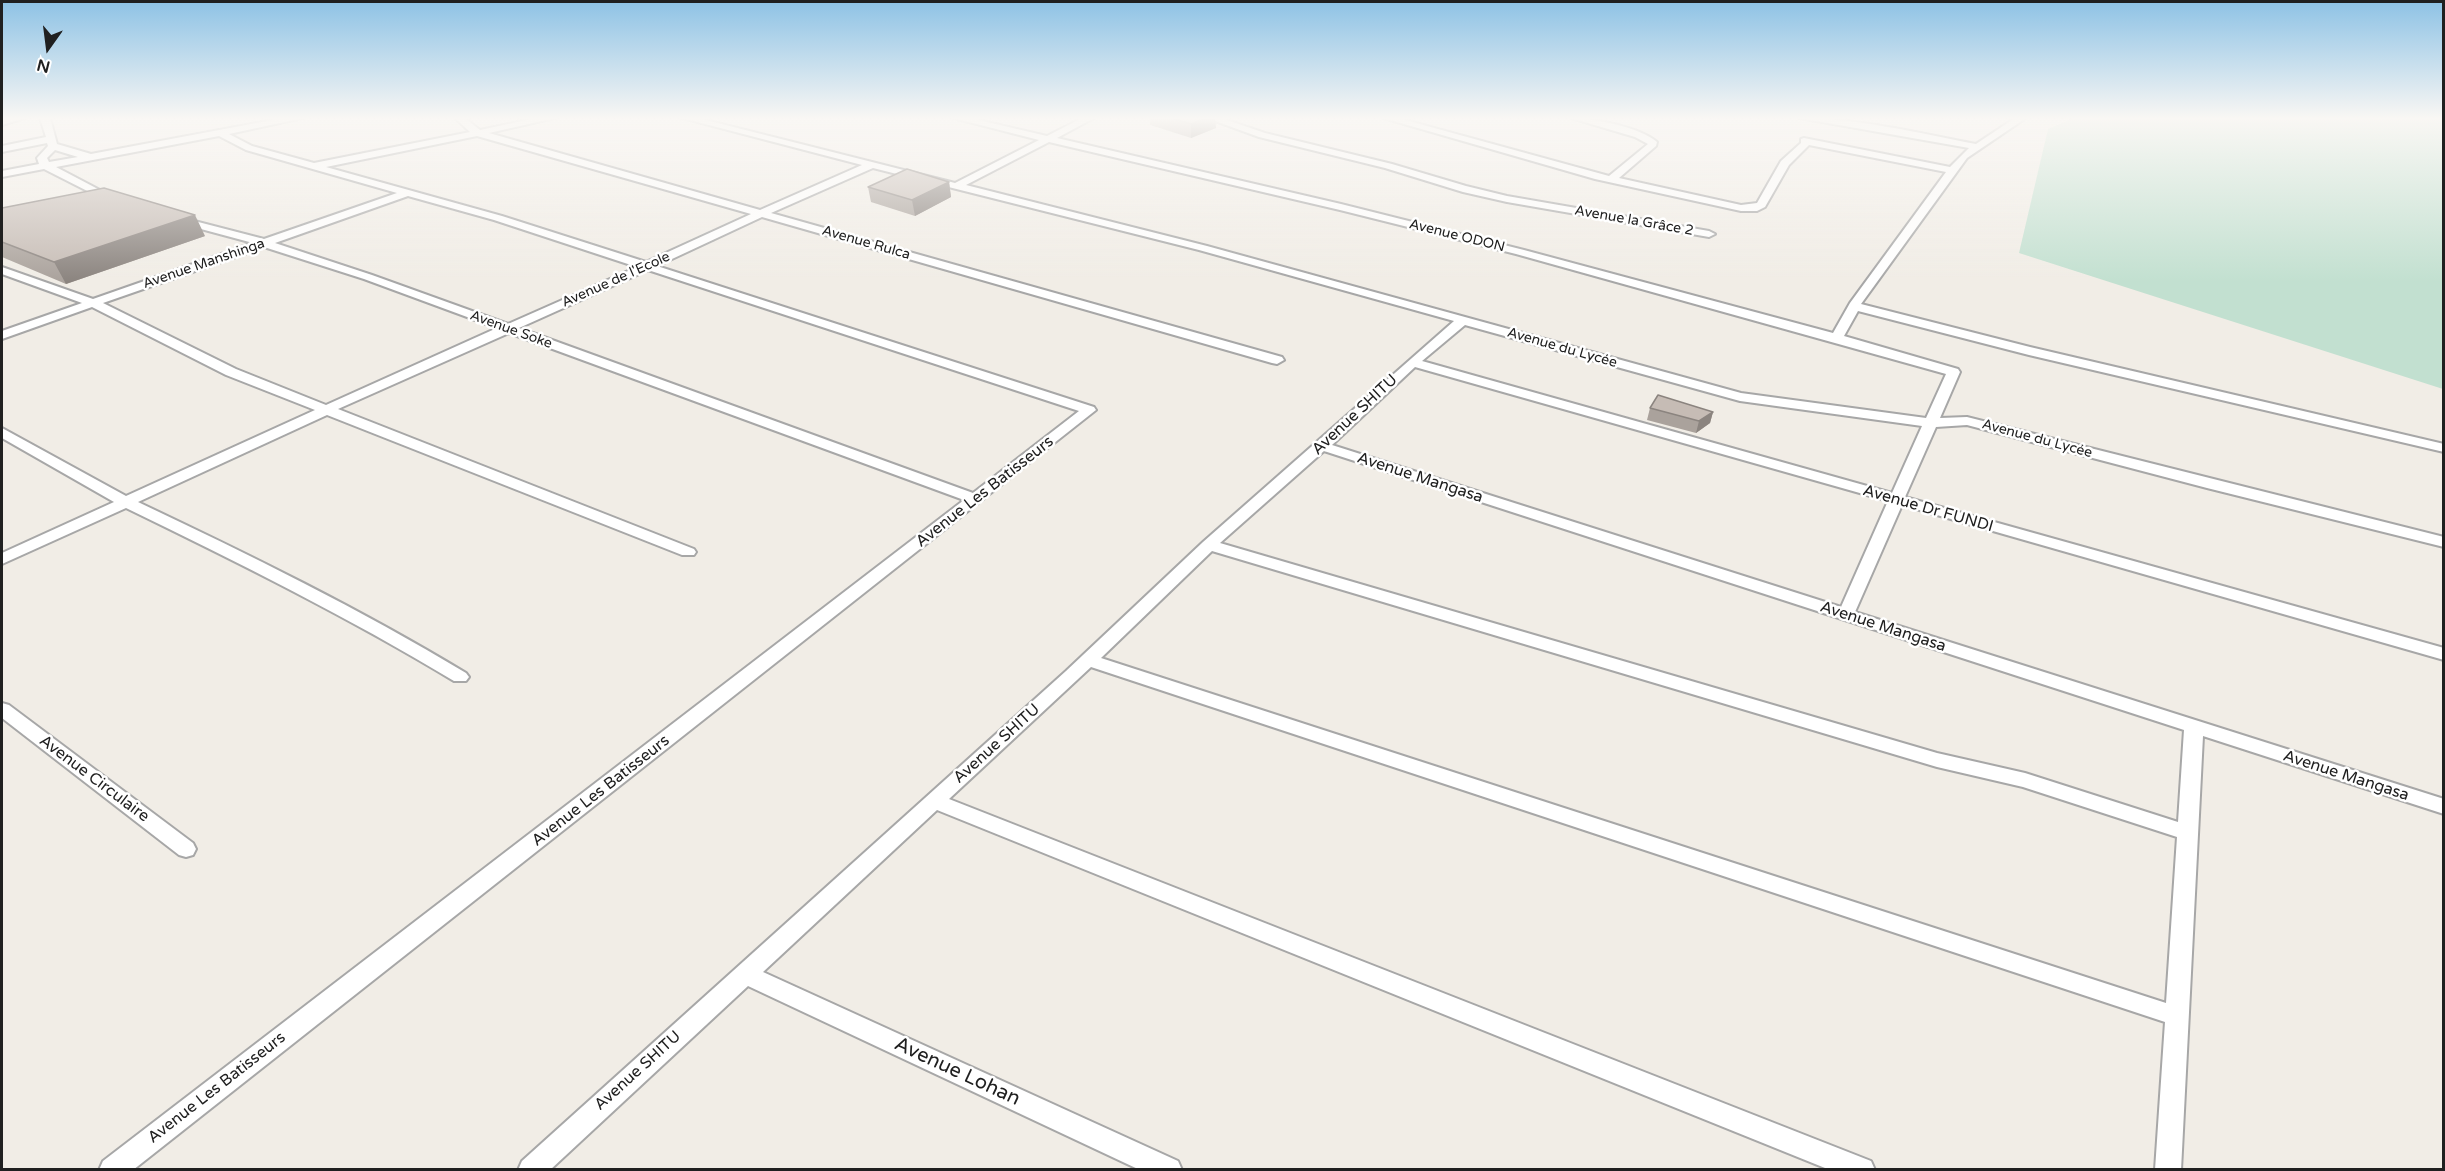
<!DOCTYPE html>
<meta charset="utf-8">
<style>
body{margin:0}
#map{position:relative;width:2445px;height:1171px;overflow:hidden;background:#f1ede6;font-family:"Varela Round",sans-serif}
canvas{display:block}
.frame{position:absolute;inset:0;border:3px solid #202020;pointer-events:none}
.north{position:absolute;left:18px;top:18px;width:60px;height:60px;-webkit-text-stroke:4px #fff;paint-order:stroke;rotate:194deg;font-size:16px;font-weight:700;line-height:24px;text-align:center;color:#202020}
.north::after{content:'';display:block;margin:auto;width:21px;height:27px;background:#202020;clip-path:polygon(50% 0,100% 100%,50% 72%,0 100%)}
</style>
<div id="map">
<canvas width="2445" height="1171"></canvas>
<div class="frame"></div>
<div class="north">N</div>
</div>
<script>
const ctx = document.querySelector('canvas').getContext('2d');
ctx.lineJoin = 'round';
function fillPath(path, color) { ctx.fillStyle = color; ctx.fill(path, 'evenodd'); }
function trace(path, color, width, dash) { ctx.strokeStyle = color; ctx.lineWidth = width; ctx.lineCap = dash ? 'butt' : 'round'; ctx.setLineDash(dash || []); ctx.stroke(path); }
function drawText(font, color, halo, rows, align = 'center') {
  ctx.font = font + ' "Varela Round",sans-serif'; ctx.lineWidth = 5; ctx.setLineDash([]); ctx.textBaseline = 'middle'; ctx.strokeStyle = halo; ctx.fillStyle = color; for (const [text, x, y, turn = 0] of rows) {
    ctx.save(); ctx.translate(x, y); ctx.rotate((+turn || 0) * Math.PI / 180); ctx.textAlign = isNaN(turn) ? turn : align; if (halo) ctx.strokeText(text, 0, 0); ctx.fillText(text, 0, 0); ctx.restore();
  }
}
const wetland = new Path2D(`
 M2074,118H2443V389L2019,253L2048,129Z`);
const minor = new Path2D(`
 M6,118H25L2,125V119Z
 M40,118H50L57,144L91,154L283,118H303L229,134L252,146L314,163L470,132L455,118H465L480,130L536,118H555L489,133L760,210L862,165L682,118H698L955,183L1039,140L953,118H970L1047,136L1082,118H1094L1057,138L1341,204L1524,250L1833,333L1850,303L1946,172L1809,145L1789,165L1765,207L1757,211H1741L1595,179L1383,118H1398L1609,176L1648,144L1635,137L1571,118C1593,118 1640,127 1657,142L1656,146L1619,178L1741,205L1757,203L1781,161L1801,143V139L1804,138L1950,167L1969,148L1799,118C1858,118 1918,133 1976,144L2015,118H2026L1967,158L1861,304L2030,347L2444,444V452L2029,355L1858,311L1844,336L1958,369L1960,372L1940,418L1967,417L2444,537V547L2207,488L1967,425L1936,427L1905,497L2444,648V660L1902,505L1855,612L2444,799V814L2203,736L2181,1170H2155L2165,1022L1091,667L949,799L1871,1161L1875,1170H1830L937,810L763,972L1178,1161L1182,1170H1140L748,986L550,1170H518L522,1161L1066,671L1203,542L1454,321L1199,250L873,168L771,213L1282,357L1284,360L1277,364L1272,363L762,217L657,266L1094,407L1096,410L133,1170H99L103,1161L964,500L509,333L338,409L694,549L696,552L694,555H682L327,415L138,502C250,555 360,609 466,673L469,677L466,681H454C348,617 237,562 126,508L2,564V553L114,502L2,438V428L126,496L315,410L226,375L92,307L2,339V331L82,303L2,274V267L93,299L253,243L175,222V218L179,217L264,239L397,193L246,150L219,136L56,167L115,198V202L111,203L44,169L2,177V171L39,164L37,158L48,146L47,143L2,152V146L46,137ZM477,136L751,214L646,262L502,216L326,167ZM1049,142L1340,210L1516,254L1946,374L1926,418L1741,393L1207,246L966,185ZM55,150L78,157L49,162L47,158ZM408,196L494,220L637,267L508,324L372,275L275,243ZM264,247L364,279L497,328L326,405L236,369L103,303ZM648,270L1079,411L973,493L519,328ZM1465,325L1740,401L1922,426L1892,493L1422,361ZM1415,367L1888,501L1841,607L1332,445ZM1324,451L2184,730L2178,822L2025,773L1937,753L1220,543ZM1212,551L1937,767L2023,787L2177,837L2166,1003L1101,658Z
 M1207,118H1221L1265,133L1392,164L1466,186L1507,196L1709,231L1715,234L1709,237L1507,202L1463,192L1385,168L1259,137Z
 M2,703L9,705L193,843L196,849L193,855L186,857L179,855L2,718Z`);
const wall = new Path2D(`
 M1150,118H1215L1216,128L1191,138L1150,125Z
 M949,182L951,197L915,216L871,202L868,187Z
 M2,208L205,236L66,284L2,257Z
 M1650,408L1713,412L1710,423L1696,433L1647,420Z`);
const shadedWall = new Path2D(`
 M1206,118H1215L1216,128L1191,138V124Z
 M949,182L951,197L915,216L912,200Z
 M195,215L205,236L66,284L54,262Z
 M1713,412L1710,423L1696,433L1699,421Z`);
const building = new Path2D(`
 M1172,118H1206L1191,124Z
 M907,169L949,182L912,200L868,187Z
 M104,188L195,215L54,262L2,242V208Z
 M1658,395L1713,412L1699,421L1650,408Z`);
const farStreetnames = [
 ["Avenue la Grâce 2",1634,221,10],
 ["Avenue ODON",1457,236,14],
 ["Avenue Rulca",866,243,16],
 ["Avenue Manshinga",204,264,-19],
 ["Avenue de l'Ecole",616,280,-24],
 ["Avenue Soke",511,330,20],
 ["Avenue du Lycée",1562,348,16],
 ["Avenue du Lycée",2037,439,15]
];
const streetNames = [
 ["Avenue SHITU",1355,415,-43],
 ["Avenue Mangasa",1420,478,18],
 ["Avenue Les Batisseurs",985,492,-38],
 ["Avenue Dr FUNDI",1928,509,16],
 ["Avenue Mangasa",1883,627,18],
 ["Avenue SHITU",997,744,-42],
 ["Avenue Mangasa",2346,776,18],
 ["Avenue Circulaire",94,779,37],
 ["Avenue Les Batisseurs",601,791,-38],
 ["Avenue SHITU",638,1071,-42],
 ["Avenue Les Batisseurs",217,1088,-38]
];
const nearStreetnames = [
 ["Avenue Lohan",957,1072,25]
];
fillPath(wetland, '#c2e0d0');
trace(minor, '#a7a7a7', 4);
fillPath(minor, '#fff');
fillPath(wall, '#aaa29c');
fillPath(shadedWall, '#8b847f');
fillPath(building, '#c6bcb5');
trace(building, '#8b847f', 1.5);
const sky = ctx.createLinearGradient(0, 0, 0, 282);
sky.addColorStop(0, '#8dc2e5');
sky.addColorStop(0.42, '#f9f7f4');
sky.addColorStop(1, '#f9f7f400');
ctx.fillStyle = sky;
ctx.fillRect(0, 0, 2445, 282);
drawText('14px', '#202020', '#fff', farStreetnames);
drawText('16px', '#202020', '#fff', streetNames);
drawText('20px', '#202020', '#fff', nearStreetnames);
</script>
